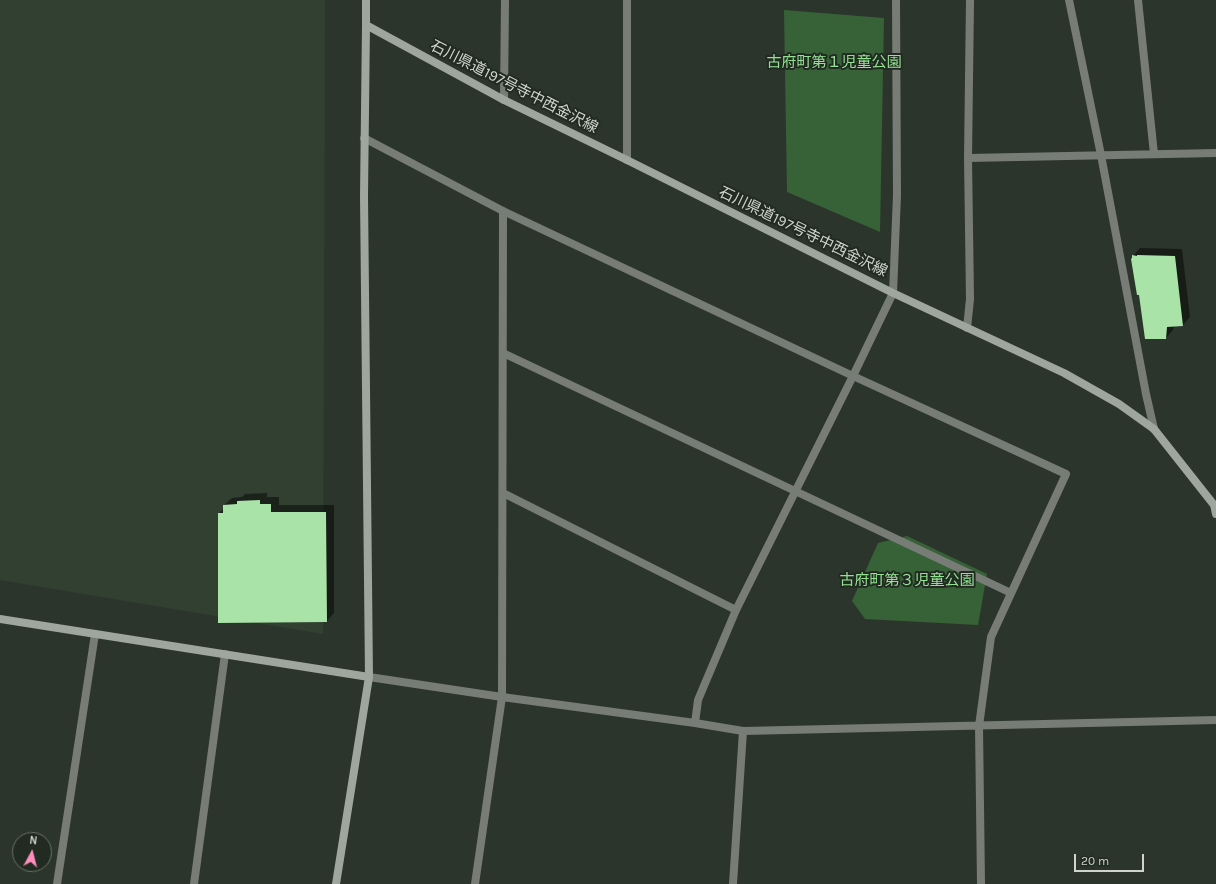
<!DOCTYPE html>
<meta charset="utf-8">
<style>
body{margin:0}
#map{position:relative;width:1216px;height:884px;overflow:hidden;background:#2c352c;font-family:Karla,sans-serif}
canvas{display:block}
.north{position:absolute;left:12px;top:832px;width:40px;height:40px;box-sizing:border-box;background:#222b22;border:1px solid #676f67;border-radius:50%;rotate:7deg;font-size:11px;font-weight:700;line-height:16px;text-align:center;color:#cfd4ce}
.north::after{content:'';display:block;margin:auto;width:14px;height:18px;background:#fe8ebe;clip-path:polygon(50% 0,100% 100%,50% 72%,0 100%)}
.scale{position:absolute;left:1074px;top:854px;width:70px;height:18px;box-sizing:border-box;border:2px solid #cfd4ce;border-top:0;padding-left:5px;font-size:12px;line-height:14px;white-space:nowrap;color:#cfd4ce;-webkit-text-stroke:3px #222b22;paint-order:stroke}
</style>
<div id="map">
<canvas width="1216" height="884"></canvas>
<div class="north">N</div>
<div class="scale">20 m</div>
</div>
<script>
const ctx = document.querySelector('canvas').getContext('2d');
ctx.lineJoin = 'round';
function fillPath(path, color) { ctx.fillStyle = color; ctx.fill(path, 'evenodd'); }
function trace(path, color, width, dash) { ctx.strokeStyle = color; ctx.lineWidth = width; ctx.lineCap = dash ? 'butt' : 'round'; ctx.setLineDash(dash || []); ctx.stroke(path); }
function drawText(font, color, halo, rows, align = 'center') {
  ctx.font = font + ' Karla,"Noto Sans JP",sans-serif'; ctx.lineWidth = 4; ctx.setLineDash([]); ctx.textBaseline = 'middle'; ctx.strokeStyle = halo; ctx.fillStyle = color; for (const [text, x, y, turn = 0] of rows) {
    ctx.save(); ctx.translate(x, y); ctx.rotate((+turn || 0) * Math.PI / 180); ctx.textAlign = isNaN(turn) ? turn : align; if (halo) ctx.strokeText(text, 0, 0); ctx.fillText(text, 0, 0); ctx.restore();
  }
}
const built = new Path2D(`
 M0,0H325L323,634L0,580Z`);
const green = new Path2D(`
 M784,10L884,18L880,232L787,192Z
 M907,536L987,574L978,625L865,619L852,601L878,543Z`);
const shadow = new Path2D(`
 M1140,248L1182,249L1190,317L1183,325H1174L1173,330L1166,338L1133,256Z
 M267,493V497H279V505H334V613L327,621L219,513L224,508V505L232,498L242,497L245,494Z`);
const building = new Path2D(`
 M1132,255L1137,256V255L1175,256L1183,326L1167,327L1166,339H1145L1139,295H1137L1131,259L1132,258Z
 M260,500V504H271V512H326L327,622L218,623V513H223V505L237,504V501Z`);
const lane = new Path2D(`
 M1069,0L1101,155L1146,394L1154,429
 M967,328L970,299L968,158L970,0
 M503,493L736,610`);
const street = new Path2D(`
 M1138,0L1154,154
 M504,100L505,0
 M364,138L503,211L853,376L1066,474L991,637L979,726L981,884
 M968,158L1216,153
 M627,160V0
 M503,353L1011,593
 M369,677L502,697L695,723L698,700L736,610L853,376L893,293L897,195L896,0
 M695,723L743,731L1216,720
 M57,884L95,634
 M194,884L225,654
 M475,884L502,697L503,211
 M733,884L743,731`);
const secondary = new Path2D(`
 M366,0V25L504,100L627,160L893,293L1064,373L1119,404L1154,429L1214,505L1216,514
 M0,619L369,677
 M336,884L369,677L364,196L366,25`);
const parkNames = [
 ["古府町第１児童公園",834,63],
 ["古府町第３児童公園",907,581]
];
const streetNames = [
 ["石川県道197号寺中西金沢線",514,87,27],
 ["石川県道197号寺中西金沢線",803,232,26]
];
fillPath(built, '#324032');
fillPath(green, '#376137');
fillPath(shadow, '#0007');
fillPath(building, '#a9e3a7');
trace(lane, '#777c77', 8);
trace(street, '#777c77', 8);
trace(secondary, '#9ea69e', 8);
drawText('15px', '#95e194', '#222b22', parkNames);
drawText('15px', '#cfd4ce', '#222b22', streetNames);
</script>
